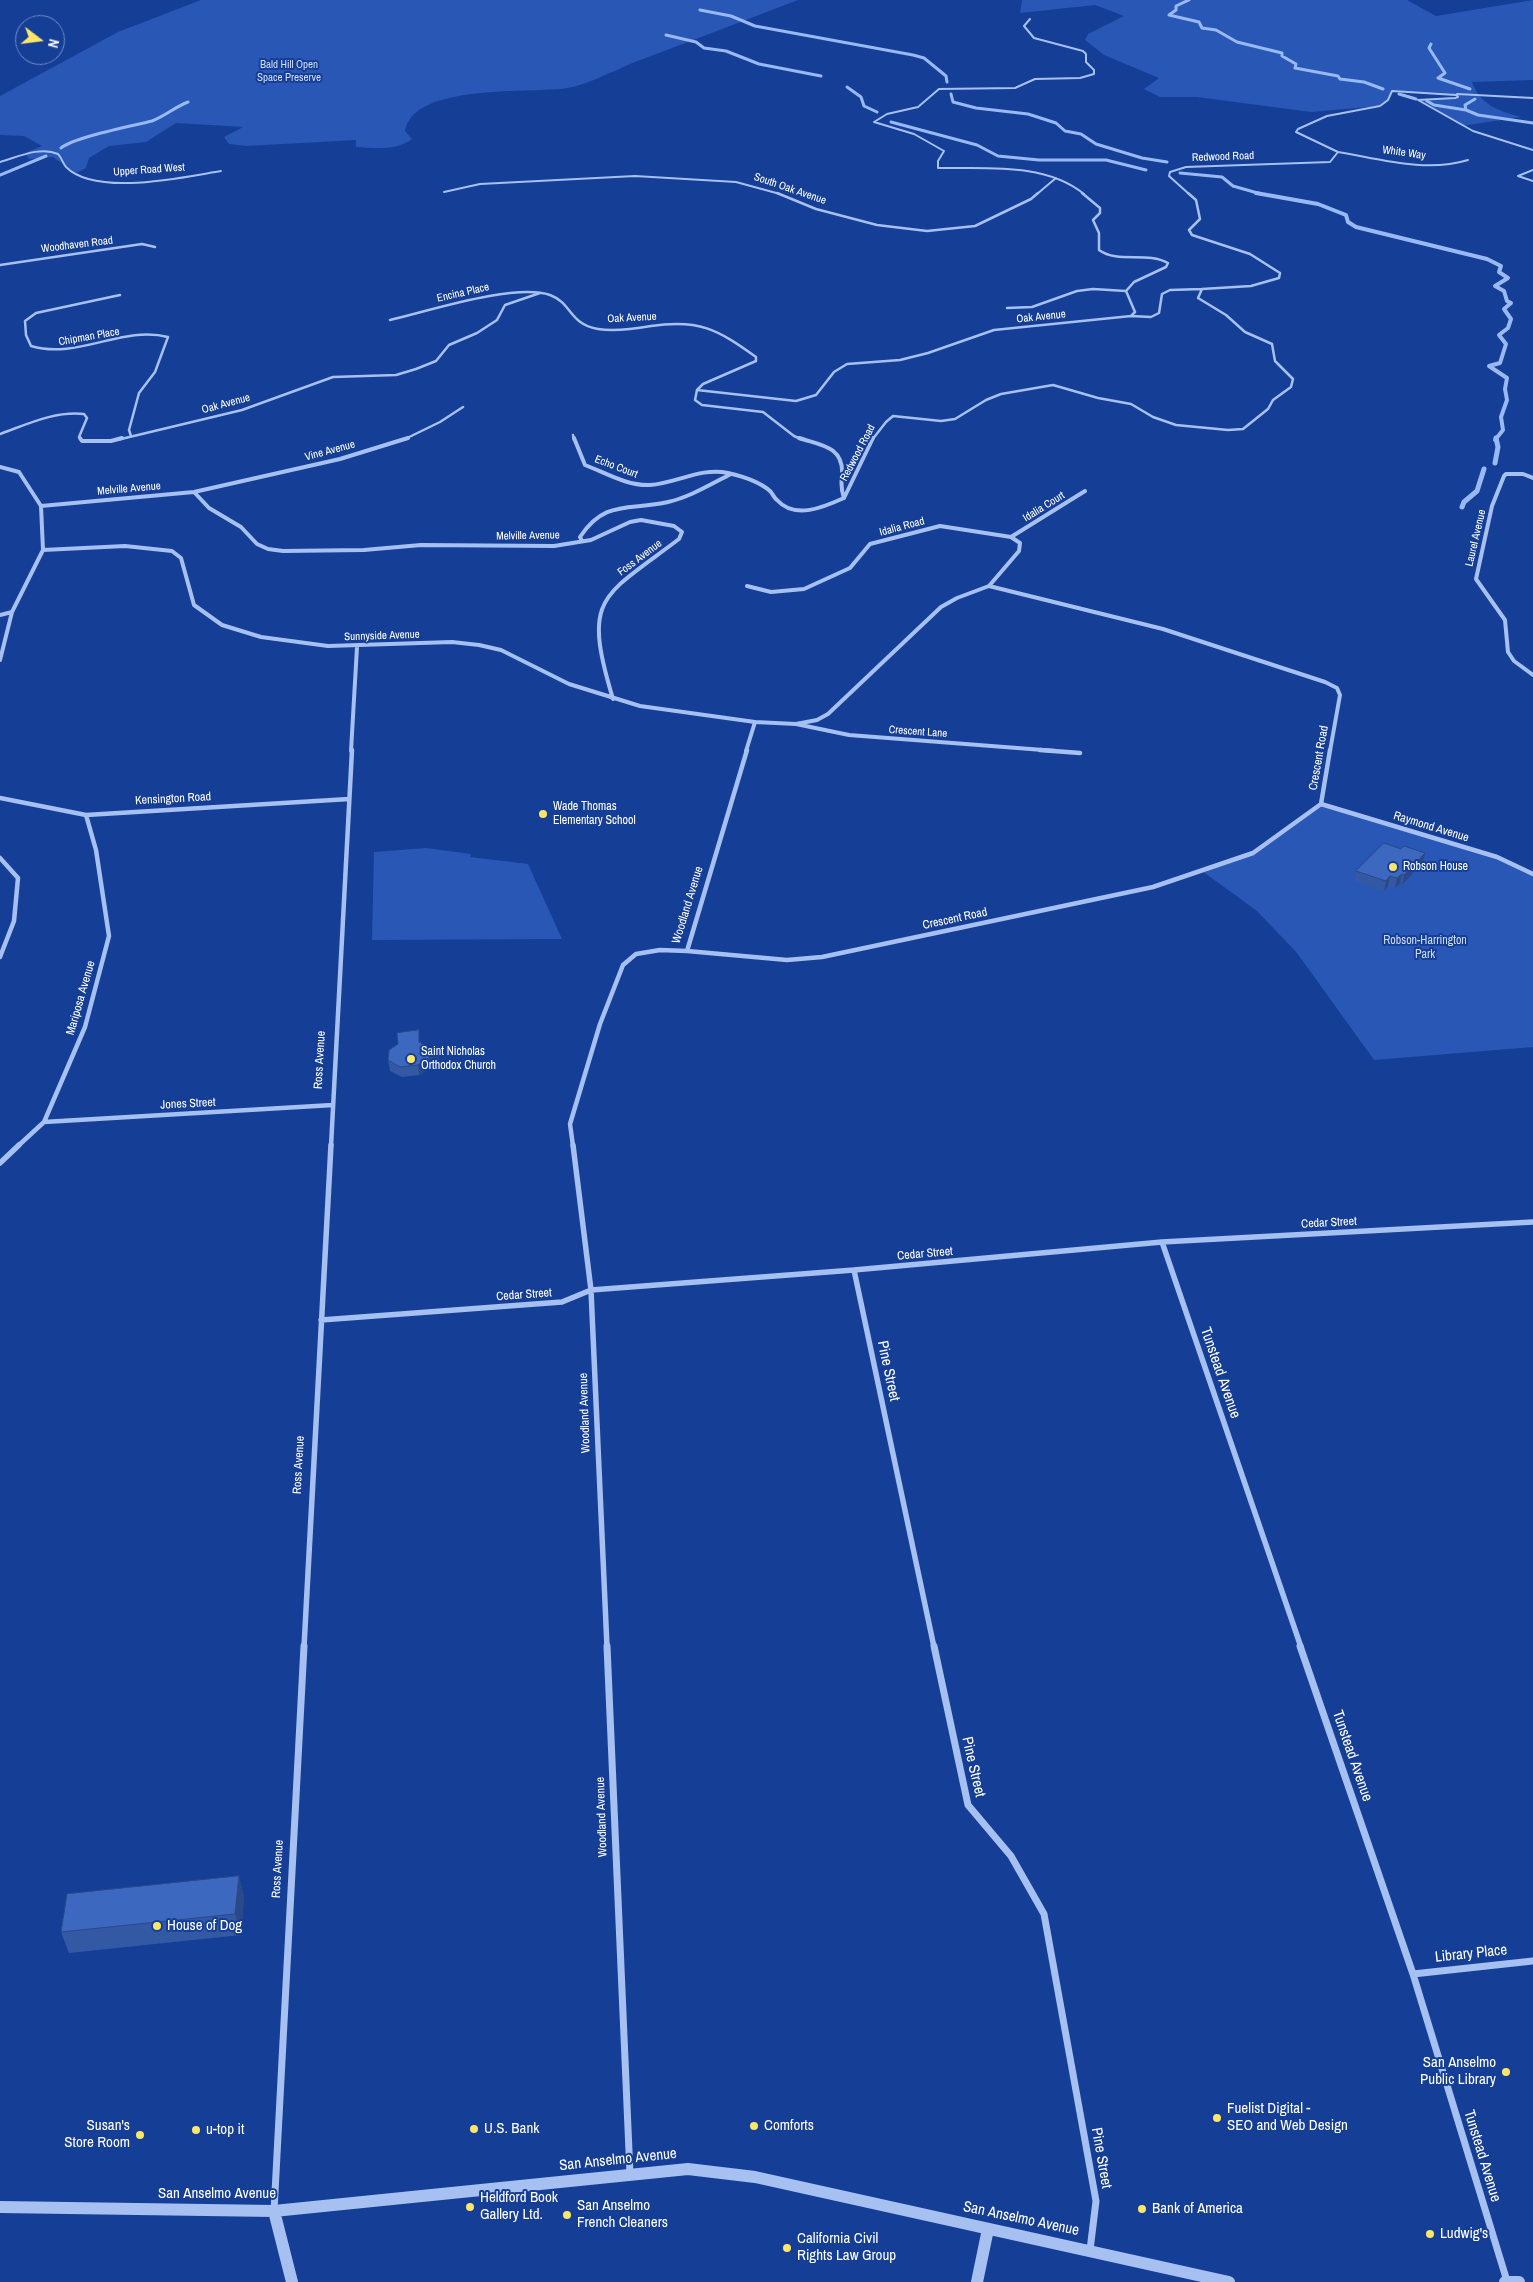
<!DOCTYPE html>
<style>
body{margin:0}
#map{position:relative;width:1533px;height:2282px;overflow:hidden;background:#153e97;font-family:"Archivo Narrow",sans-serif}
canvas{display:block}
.north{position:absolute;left:15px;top:15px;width:50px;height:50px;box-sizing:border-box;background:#153e97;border:1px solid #738bc1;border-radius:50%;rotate:105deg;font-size:14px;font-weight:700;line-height:20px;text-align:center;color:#fff}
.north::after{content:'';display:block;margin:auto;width:18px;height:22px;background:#ffe568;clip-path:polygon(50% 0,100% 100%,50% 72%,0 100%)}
</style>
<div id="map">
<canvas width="1533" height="2282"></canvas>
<div class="north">N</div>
</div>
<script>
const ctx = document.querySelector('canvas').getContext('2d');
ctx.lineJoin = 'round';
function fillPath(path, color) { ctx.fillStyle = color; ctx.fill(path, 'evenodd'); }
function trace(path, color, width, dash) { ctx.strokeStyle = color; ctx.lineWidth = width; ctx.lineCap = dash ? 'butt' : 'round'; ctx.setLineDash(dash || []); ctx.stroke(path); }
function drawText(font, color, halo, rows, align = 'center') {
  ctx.font = font + ' "Archivo Narrow",sans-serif'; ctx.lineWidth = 4; ctx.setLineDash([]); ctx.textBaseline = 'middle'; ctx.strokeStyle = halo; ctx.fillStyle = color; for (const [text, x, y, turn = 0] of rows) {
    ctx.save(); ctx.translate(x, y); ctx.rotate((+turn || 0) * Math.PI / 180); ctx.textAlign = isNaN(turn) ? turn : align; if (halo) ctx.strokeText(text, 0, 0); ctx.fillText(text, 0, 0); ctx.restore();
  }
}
const green = new Path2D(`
 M201,0H798C744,21 690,41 635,62C615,70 589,84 568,88C533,94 414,82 405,131L412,139C396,151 375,148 356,147V140L246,146L229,144L224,137L243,127L176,123L146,142L109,146L89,158L86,168L76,173L53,157L29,159L25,153L42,146L24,136L0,135V96L118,32Z
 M1022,0H1407L1436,16L1533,0V80L1472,82C1480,105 1499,111 1521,117L1462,126L1418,100L1455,98L1458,97L1456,95L1392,91L1388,100L1380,106L1311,112L1197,97H1160L1144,89L1159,78L1104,55L1085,40L1088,34L1124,16L1095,5L1020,13Z
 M1321,804L1497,857L1533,874V1047L1374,1060L1297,953L1257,911L1202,871L1253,853Z
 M426,848L471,854L470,857L528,864L562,939L372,940L374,852Z`);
const streamFar2 = new Path2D(`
 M1189,0L1176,6V10L1169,15L1199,22L1202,28L1216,30L1237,42L1282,53V56L1296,64L1295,68L1338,76L1340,79L1364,82L1383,89
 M700,10L731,16L755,26L913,55L924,58L946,76L947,82
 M666,35L696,42L704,48L726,51L759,64L821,76
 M1431,44L1429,48L1445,73L1438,78L1470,89
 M847,87L861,97L864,106L877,112
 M951,94L953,102L976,108L1028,114L1056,123L1065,131L1081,134L1096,144L1142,158L1167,162
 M1399,94L1416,99
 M1475,99L1465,105L1466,110L1478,115L1533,123
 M1427,101L1434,105L1466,110
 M891,122L977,145L998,156L1039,160H1106L1146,170
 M61,148C74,137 132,126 152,121C165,116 175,107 188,102
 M1180,173L1222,177L1233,186L1261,194
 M0,175L46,156`);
const streamFar1 = new Path2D(`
 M1256,193L1318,204L1346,215L1348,222L1356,227L1487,259L1501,266L1499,272L1508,278L1495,286L1504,291L1507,301L1511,303L1504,309L1511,319L1508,328L1499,335L1506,344L1500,363L1489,366L1507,378L1505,389L1507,400L1501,417L1503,430L1495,440`);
const stream = new Path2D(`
 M1495,463L1498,447L1496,438
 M1462,507L1464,502L1477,491L1484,469`);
const minorFar5 = new Path2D(`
 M1030,19L1024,26L1034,38L1083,51L1086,54V62L1094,70V74L1080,78L1035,79L1015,88L939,89L918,107L887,114L874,122L914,134L944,151L938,161V168C985,169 1045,162 1084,194
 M1457,94L1533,98
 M1338,152C1380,159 1426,173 1468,160
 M0,162C18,157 40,146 58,154C62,158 63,164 66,167C96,197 184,177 221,171
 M1533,170L1518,176L1533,181
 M444,192L480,184L635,176L736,182L780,194
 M1037,194L1056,178
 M1189,194L1169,176L1170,172L1186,167L1330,162L1338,152L1296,132L1298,129L1327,116L1380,106L1388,100L1392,91L1456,95L1458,97L1455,98L1418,100L1473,131L1533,150`);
const minorFar4 = new Path2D(`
 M777,193L816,209L877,225L927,231L975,226L1031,199L1038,193
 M0,265L142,244L155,247
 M120,295L36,313L25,321L26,335L31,346C78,360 122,325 168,337L155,372L139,393L129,430L131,436
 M1007,308L1032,307L1077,291L1093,289L1126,291
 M1131,316L1151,317L1159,313L1162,294L1170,290L1202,289
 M390,320C429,311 514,283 550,295C572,303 569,324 598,329C615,332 634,329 651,326C699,319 717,329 756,357V361L703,384L697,390
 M697,390L796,401L816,395L834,372L847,364L900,360L928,353L994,330L1131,316L1135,312L1126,291L1134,282L1166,267L1168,263C1147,251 1118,264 1099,250V233L1093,220L1100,213V208L1082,193
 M697,390L695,400L702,405L763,412L794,436L803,440
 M0,434C28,424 54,411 84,414L87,418L79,437L81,440
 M573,435L574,440
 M117,440L242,410L333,377L396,375L416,369L436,361L449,345L477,333L497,320L505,305L540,293
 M403,440L440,422L463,407
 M872,440L886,422L893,416L941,421L955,419L986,400L1001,394L1053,385L1098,398L1131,404L1153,417L1176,425L1228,430L1243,429L1268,409L1273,400L1291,387L1293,379L1275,361L1272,344L1245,332L1226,315L1198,298L1202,289L1251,286L1279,278L1280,273L1250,254L1192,235L1189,230L1200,219L1196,200L1188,193`);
const minorFar3 = new Path2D(`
 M80,438L82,441H111L122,438
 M574,438L585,465C606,473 627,486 650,485C677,483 701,467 728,473C741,476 760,482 770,491C773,494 774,498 777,500C795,520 824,507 844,498
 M799,438C820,445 844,446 842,475C841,483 841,490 844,498
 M0,467L19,472L41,506L43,550L12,612L0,660
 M1533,478L1523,474H1506L1504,476L1492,506L1476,579L1505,620L1508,652L1514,661L1533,675
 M194,492L209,508L241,527L257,544L268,549L283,551L364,550L421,545L554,546L591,540L630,522L641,520L674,526L682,532L679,539C601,598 582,596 613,699
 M844,498L873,438
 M41,506L194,492L340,459L408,438
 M1011,537L1085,491
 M582,541L580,537C605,499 629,511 668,502C690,497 711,484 731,474
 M43,550L125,546L172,551L181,558L194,605L222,625L261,637L328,646L452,642L479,645L501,650L569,684L640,706L755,722L796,724L849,735L1056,751
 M747,586L771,592L804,589L850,568L870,544L940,526L1011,537L1020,543L1019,551L989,586
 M0,615L12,612
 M796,724L817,720L828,714L941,607L957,598L989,586L1163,629L1325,682L1337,688L1340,695L1330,751
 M351,751L357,647
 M746,751L755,722`);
const minorFar2 = new Path2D(`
 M1040,750L1080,753
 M0,798L86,815L349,799
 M1321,804L1497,857L1533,874
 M0,858L18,878L14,921L0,957
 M687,951L787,960L822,957L1153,887L1253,853L1321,804L1330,750
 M44,1122L333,1105
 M18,1146L44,1122L85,1027L109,936L96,850L86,815
 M331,1146L352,750
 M573,1146L570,1124L600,1024L623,965L636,954L660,950L687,951L747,750`);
const minorFar1 = new Path2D(`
 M573,1145L591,1290L607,1647
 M0,1163L19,1145
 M1162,1242L1301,1647
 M854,1270L934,1647
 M321,1320L562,1302L591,1290L854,1270L1162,1242L1533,1222
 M304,1647L331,1145`);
const minor = new Path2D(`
 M607,1646L630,2174
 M934,1646L968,1805L1011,1856L1044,1914L1096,2201L1090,2250
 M1300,1646L1413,1974L1507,2281
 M1413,1974L1533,1961
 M274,2211L304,1646`);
const tertiary = new Path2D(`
 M0,2207L274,2211L688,2169L755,2177L1229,2282
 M274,2211L292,2282
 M977,2282L988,2229
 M1505,2282H1519`);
const wall = new Path2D(`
 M1401,849L1425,853L1423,862L1402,885L1400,884L1395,888L1388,886L1384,891L1355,881L1356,871Z
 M420,1043L438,1052L439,1062L419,1075L402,1077L390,1071L388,1060Z
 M239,1876L244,1897L241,1935L69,1953L61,1932Z`);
const shadedWall = new Path2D(`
 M1425,853L1423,862L1402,885L1404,875Z
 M1402,874L1400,884L1395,888L1397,878Z
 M1390,876L1388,886L1384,891L1386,881Z
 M438,1052L439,1062L419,1075L418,1065Z
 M239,1876L244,1897L241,1935L235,1914Z`);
const building = new Path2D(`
 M1384,843L1401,849L1404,846L1425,853L1404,875L1402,874L1397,878L1390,876L1386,881L1356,871Z
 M419,1030V1042L438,1052L418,1065L400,1067L388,1060L389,1050L398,1044L397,1033Z
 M239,1876L235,1914L61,1932L67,1894Z`);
const markers = [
 [543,814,5,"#ffe568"],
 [1393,867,5,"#ffe568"],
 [411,1059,5,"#ffe568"],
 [157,1926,5,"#ffe568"],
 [1506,2072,5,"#ffe568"],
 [1217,2118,5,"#ffe568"],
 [754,2126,5,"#ffe568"],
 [474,2129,5,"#ffe568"],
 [196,2130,5,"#ffe568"],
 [140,2135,5,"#ffe568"],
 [470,2207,5,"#ffe568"],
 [1142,2209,5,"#ffe568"],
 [567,2215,5,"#ffe568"],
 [1430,2234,5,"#ffe568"],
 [787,2248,5,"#ffe568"]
];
const farParknames = [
 ["Bald Hill Open",289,65],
 ["Space Preserve",289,78]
];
const farStreetnames = [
 ["White Way",1404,153,8],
 ["Redwood Road",1223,157,-2],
 ["Upper Road West",149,170,-4],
 ["South Oak Avenue",790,189,19],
 ["Woodhaven Road",77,245,-7],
 ["Encina Place",463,293,-13],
 ["Oak Avenue",1041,317,-6],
 ["Oak Avenue",632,318,-3],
 ["Chipman Place",89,337,-10],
 ["Oak Avenue",226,404,-15],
 ["Vine Avenue",330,451,-15],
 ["Redwood Road",858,453,-62],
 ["Echo Court",616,467,21],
 ["Melville Avenue",129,489,-5],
 ["Idalia Court",1044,507,-32],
 ["Idalia Road",902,527,-15],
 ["Melville Avenue",528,536,-1],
 ["Laurel Avenue",1476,538,-77],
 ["Foss Avenue",640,558,-37],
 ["Sunnyside Avenue",382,636,-2],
 ["Crescent Lane",918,732,4]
];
const streetNames = [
 ["Crescent Road",1319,758,-80],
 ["Kensington Road",173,799,-3],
 ["Raymond Avenue",1431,827,17],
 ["Woodland Avenue",688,905,-73],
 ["Crescent Road",955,919,-12],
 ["Mariposa Avenue",81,998,-74],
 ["Ross Avenue",320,1060,-87],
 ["Jones Street",188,1104,-3],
 ["Cedar Street",1329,1223,-3],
 ["Cedar Street",925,1254,-5],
 ["Cedar Street",524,1295,-4],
 ["Woodland Avenue",585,1413,-92],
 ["Ross Avenue",299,1465,-87],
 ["Woodland Avenue",602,1817,-92],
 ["Ross Avenue",278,1869,-87]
];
const poiNames = [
 ["Wade Thomas",553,807],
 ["Elementary School",553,821],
 ["Robson House",1403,867],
 ["Saint Nicholas",421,1052],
 ["Orthodox Church",421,1066]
];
const parkNames = [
 ["Robson-Harrington",1425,941],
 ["Park",1425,955]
];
const nearStreetnames = [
 ["Pine Street",888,1371,78],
 ["Tunstead Avenue",1220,1373,71],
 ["Tunstead Avenue",1352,1756,71],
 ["Pine Street",973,1767,77],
 ["Library Place",1471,1954,-6],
 ["Tunstead Avenue",1482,2156,73],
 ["Pine Street",1101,2158,80],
 ["San Anselmo Avenue",618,2160,-6],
 ["San Anselmo Avenue",217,2194],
 ["San Anselmo Avenue",1021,2219,12]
];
const nearPoinames = [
 ["House of Dog",167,1926],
 ["San Anselmo",1496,2063,"right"],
 ["Public Library",1496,2080,"right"],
 ["Fuelist Digital -",1227,2109],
 ["SEO and Web Design",1227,2126],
 ["Susan's",130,2126,"right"],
 ["Store Room",130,2143,"right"],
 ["Comforts",764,2126],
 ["U.S. Bank",484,2129],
 ["u-top it",206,2130],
 ["Heldford Book",480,2198],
 ["Gallery Ltd.",480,2215],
 ["San Anselmo",577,2206],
 ["French Cleaners",577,2223],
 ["Bank of America",1152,2209],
 ["Ludwig's",1440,2234],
 ["California Civil",797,2239],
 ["Rights Law Group",797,2256]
];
fillPath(green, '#2857b6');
trace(streamFar2, '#99b9f5', 3);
trace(streamFar1, '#99b9f5', 4);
trace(stream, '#99b9f5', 5);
trace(minorFar5, '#a7c0f2', 2);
trace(minorFar4, '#a7c0f2', 2.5);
trace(minorFar3, '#a7c0f2', 4);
trace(minorFar2, '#a7c0f2', 4.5);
trace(minorFar1, '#a7c0f2', 5.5);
trace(minor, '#a7c0f2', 7);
trace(tertiary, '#a7c0f2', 12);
fillPath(wall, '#3459a4');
fillPath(shadedWall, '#2b4986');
fillPath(building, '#3d68bf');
trace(building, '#2b4986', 1);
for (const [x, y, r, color] of markers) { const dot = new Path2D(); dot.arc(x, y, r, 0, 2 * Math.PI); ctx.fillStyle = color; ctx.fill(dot); trace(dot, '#153e97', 2); }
drawText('11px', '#cfdefc', '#153e97', farParknames);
drawText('11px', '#fff', '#153e97', farStreetnames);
drawText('12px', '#fff', '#153e97', streetNames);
drawText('12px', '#fff', '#153e97', poiNames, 'left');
drawText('12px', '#cfdefc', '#153e97', parkNames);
drawText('15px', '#fff', '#153e97', nearStreetnames);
drawText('15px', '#fff', '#153e97', nearPoinames, 'left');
</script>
